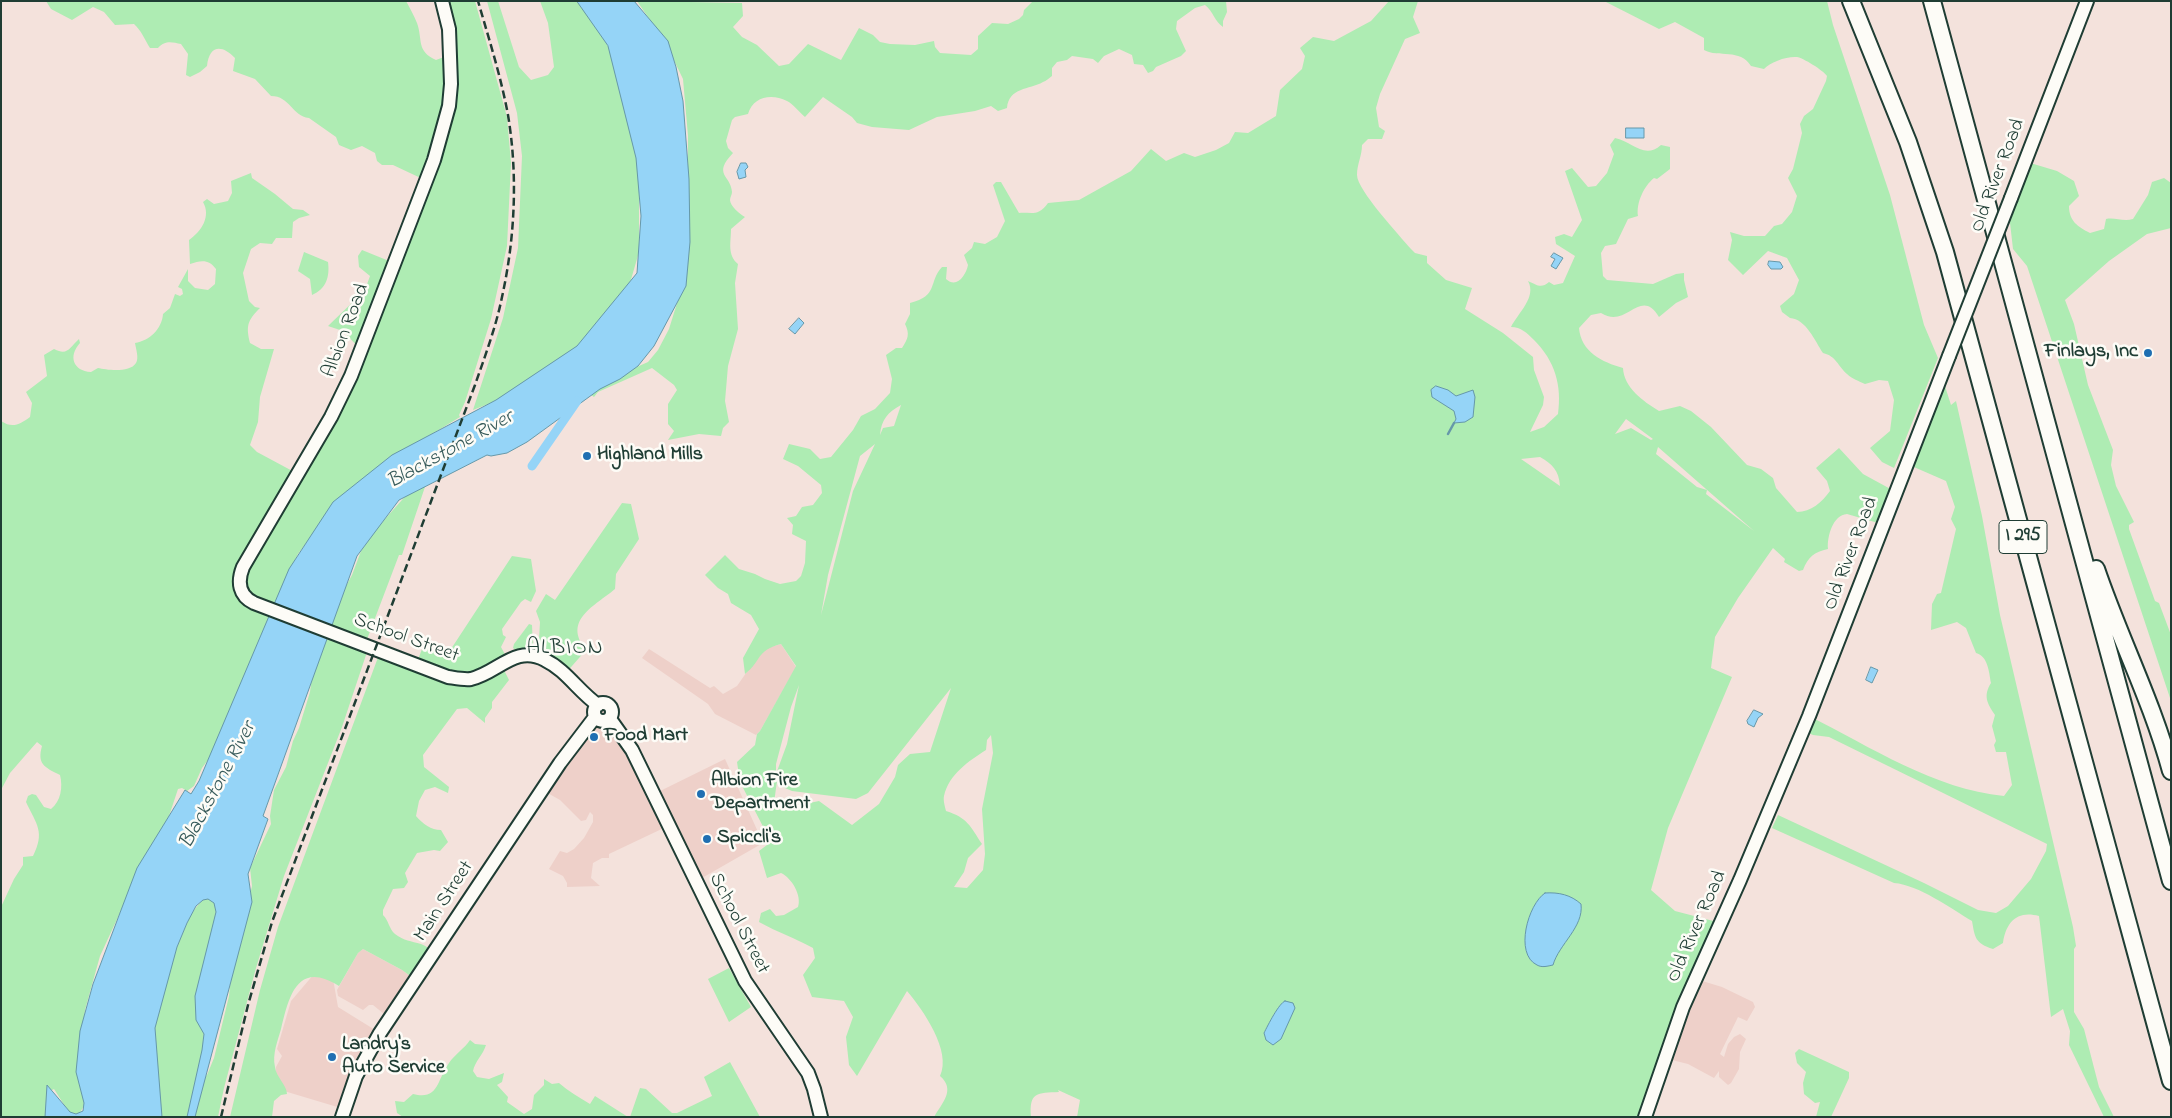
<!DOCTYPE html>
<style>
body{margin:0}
#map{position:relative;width:2172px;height:1118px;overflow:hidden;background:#f4e2dc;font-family:"Indie Flower",sans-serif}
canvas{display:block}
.frame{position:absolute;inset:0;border:2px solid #1f3d34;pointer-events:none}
</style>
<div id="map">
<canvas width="2172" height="1118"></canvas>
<div class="frame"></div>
</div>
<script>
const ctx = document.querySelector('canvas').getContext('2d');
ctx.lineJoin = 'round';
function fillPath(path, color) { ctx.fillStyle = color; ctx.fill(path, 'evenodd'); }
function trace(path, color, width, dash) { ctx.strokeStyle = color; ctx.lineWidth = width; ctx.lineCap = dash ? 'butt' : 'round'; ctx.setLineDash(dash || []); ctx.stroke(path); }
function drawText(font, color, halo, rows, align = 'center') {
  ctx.font = font + ' "Indie Flower",sans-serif'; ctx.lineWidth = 5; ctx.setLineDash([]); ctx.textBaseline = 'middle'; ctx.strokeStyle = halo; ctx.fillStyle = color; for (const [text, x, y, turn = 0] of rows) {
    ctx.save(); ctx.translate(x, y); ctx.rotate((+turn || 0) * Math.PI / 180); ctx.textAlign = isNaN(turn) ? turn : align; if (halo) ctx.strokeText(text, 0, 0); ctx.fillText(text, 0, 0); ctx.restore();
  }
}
const built = new Path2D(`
 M781,644L796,667L760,731L756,735L715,714L708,704L642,658L649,649L710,688L714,686L723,694L737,686L760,653L770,647Z
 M602,710L619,727L654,794L725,759L763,843L695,882L668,826L609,854V858H602L593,863L591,878L600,886L567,887V883L563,876L549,869L560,851L567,853L574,849L584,838L593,822V815L590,812L586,820L581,821L560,800L544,791L585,729Z
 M363,949L402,970L417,981L389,1018L373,1005H369L363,1010L338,996L337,990L358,953Z
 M332,973L338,1007L380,1033L344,1109L274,1088L276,1067L282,1056L277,1049L291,1001L314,974Z
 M1699,980L1722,987L1753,1002L1755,1007L1747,1021L1738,1017L1720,1054L1724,1057L1728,1044L1734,1037L1740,1034L1746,1039L1740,1052L1739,1069L1731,1083L1728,1085L1719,1077V1071L1714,1078L1688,1064L1668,1059Z`);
const green = new Path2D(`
 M46,1H406C410,8 414,16 417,23C423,40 416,51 436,60L452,54L444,1H475L507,117L511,163L507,246L491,319L465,402L459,415L460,417L409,448L338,501L298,554L282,588L216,749L202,768L194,786L187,791L182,788L178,789L162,837L125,902L100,956L85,1010L83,1041L85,1104L78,1116L70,1114L54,1089L50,1091L51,1117H1V907L14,879L23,865V857L33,856C45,832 37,825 26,802L28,796L32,794L36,795L44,807L51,809C61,801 63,787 60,775C44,767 37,764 42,746L37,742L10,773L1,790V421C13,429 20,424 30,417L32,403L26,392L47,376L44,355L54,349C68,356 69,348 79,339L80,343C68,356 73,371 91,372L98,368C107,370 130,373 136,363C139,358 136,349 135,343C149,341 162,329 163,314L170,308L175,294L180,296L183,294L182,289L178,287L188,269V281L195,288L208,290L215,284L216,269C209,259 201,260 190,264L189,240C202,231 211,216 203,202L207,199L214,204L228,201L232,193L231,181L251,173L252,178L275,194L293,209L303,210L310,215L299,218L293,222L292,238H276L272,244L260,243L251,249L243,273L249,301L255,307L260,308C247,321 246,326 250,343L261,349H274L260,397L258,422L250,445L257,452L298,474L361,350L343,331L328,326L359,296L366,287L370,276L359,267L358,256L362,250L394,263L427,181L393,165H382L377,161L375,153L362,146L351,150L339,145L336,137L309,118C292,116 290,96 271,96L255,79L233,71L235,58C222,44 209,45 207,66L200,72L190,77L186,75L188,54L181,44C172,42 165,40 158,48H150C145,40 141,30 134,24L115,25L104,12L93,7L72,20L51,9Z
 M487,1H498L519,67L531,80L548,75L554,67L548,23L540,1H579L611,50L639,166V252L630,283L597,332L526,389L473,410L503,318L518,248L522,156L517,113Z
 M637,1L742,3L743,16L733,27L742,37L757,45L779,66L789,64L808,44L841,60L859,28L873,35L880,42L890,44L915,45L934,41L935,47L940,53L971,55L978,49V36L992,23L1008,24L1019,19L1023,15L1024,10L1033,1H1226L1227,12L1223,21V27C1215,22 1213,11 1205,5L1195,8L1177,21L1176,29L1186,51L1181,56L1156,67L1153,71L1148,73L1143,65L1134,64L1132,55L1119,49L1104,56L1098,63L1093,59L1072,56L1067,60L1057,62L1052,68V76C1049,78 1046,81 1043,82C1029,90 1009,87 1007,108L998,111L991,106L975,111L937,117L909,130L872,127L857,123L852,117L823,97L805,117C799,112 793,104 787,101C771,93 753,97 748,114L735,117L732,120L726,141L728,148L733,153C712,175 731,175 732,192C732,195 730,197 730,200C730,206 740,214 745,217L731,229C731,242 727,255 738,264L735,283L738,329L728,366L725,401L729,422L723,428L721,436L699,434L668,440L674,431L668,424V404L677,390L674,385L652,368L598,392L594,397L591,395L603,382L648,362L658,350L669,329L687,271L688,136L683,79L666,44Z
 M1389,1H1418L1413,17L1420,33L1405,39L1380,94L1376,108L1379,127L1385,131L1382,139H1368L1362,145C1362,156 1357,164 1357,175C1357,190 1400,236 1411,249L1415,253L1427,256V263L1446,280L1472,288L1465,309L1503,333L1533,357L1534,370L1544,397L1543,405L1530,432L1544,427L1558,414C1562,385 1555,361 1534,340C1527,333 1521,327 1511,327C1518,313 1537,297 1528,281C1537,285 1541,289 1549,282L1554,285L1563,283L1575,256L1556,244L1555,237L1564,234L1572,237L1582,220L1565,171L1572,168L1588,187L1596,186L1607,173L1614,154L1610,145L1615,138C1632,141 1644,160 1661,145L1670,147V169L1657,179L1654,178C1644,186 1636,203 1638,216L1628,219L1616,244L1605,246L1601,253L1603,276L1607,280L1653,284L1676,274L1684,273V280L1688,297L1676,303L1659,317C1640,286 1627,330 1601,313L1591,315L1579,328C1581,352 1602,362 1623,368C1624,388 1643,401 1659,411L1680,406L1691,411L1711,427L1747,465L1761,469L1773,478L1776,488L1797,512C1811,512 1822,502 1830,491L1827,481L1816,468L1839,448L1863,474L1896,492L1885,525L1847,514C1833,515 1827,536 1828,549C1814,552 1808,557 1803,570L1799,571L1784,562L1785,559L1773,548L1738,598L1715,637L1711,668L1732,677L1668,828L1651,890L1675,911L1721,923L1645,1117H1077L1080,1100L1058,1090L1059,1092C1037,1093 1029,1092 1031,1117H934C942,1103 956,1090 940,1076C952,1051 923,1010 907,991L857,1076L849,1065L846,1037L853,1017L844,1001L812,997L803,975L815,958L813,948C795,938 777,932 759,922L761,913L770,909L776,916L784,915L798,907C802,896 792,878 781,873L767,878L759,851L771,842L740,782L737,762L755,745L757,734L760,731L796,666L781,644C755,651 762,661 745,674L743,658L759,629L751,615L731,603L728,594L718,588L705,575L725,555L739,569L755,574L765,579L780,584L796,581L801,576L805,563L806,541L792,534L793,525L787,518L796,516L802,507L813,505L822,493L821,485L798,466L783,459L789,444L810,449L820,459L831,457L853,430L861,416L875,409L890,393L892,379L886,355L896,348H902C908,339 910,334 905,324L910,314V303C939,296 928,282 942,267H947L946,279C957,289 966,275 968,265L964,255L972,248L974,242L985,244L997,237L1005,221L993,185L996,182H1001L1019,213C1032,212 1038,217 1048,203L1079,200L1131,171L1151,149L1166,161L1184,153L1195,157L1216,150L1229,143L1235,132L1248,133L1276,116L1280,90L1302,69L1305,56L1300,48L1313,37L1334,41L1371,21ZM901,405L894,426L883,428L880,435C881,420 888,412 901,405ZM1626,419L1653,439L1651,440L1631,428L1615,434ZM875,444L853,491L821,615L828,575L860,456ZM1658,447L1754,531L1706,494L1707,490L1697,487L1656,454ZM1540,457C1552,464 1559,470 1560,486L1521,459ZM799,685L787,744L776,774V764L791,707ZM951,688L930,752L910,754L898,765L895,777L879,804L852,825L819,801L795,806L774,803L777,781L785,788L792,791L856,799L868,793ZM991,735L993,753L982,809L985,854L983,870L967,888L954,887L964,872L968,858L982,844C970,826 968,818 946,811C945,807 943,800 944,796C949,774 969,761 986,750L987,740Z
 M1604,1H1827L1833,25L1890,195L1924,325L1938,358L1894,468L1882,462L1870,448L1890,431L1894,400L1888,381L1879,380L1865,384C1859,381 1852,379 1847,374C1838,366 1836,356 1823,353C1815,341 1806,319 1790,318L1782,312L1780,306L1794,294L1799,280L1787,258L1768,251L1743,275L1728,260L1732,240L1730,232L1744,236H1765L1774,226L1782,224L1792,212L1797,196L1788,178L1793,169L1802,133L1800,124L1804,116L1813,109L1826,81L1827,76C1823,70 1803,58 1797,57C1787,56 1770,62 1764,69L1751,66C1740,48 1719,58 1704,50V38L1675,22L1659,29Z
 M2027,162L2057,171L2074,181L2079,196L2069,206C2069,221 2078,227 2090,233L2104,229L2106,219C2115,217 2123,222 2133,219L2148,195L2152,182L2164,178L2171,183V228L2147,234L2109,261L2065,300L2074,324L2088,385L2113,450L2111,465L2116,486L2134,522L2129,525V529L2155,601L2159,603L2171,635V701L2027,266L2013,249L2009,214Z
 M304,252L328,262C330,277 326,289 312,295L310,279L298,271Z
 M1944,383L1951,405L1956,401L1982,516L2000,615L2073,927L2076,946L2074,949V1012L2084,1029L2099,1087L2114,1117H2104L2069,1045L2070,1031L2063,1009L2051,1017L2039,916C2017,910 2006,922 2003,943L1993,949C1975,943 1975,938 1972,921C1950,908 1919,885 1894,883L1772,828L1778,815L1924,883L1978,910L1996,913L2008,906L2031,879L2046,851L2047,844L1829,737L1813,735L1804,731L1809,716C1871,747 1934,789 2004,796L2012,785L2006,752H1996L1994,745L1996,741L1992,726L1995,715C1987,703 1983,696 1991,683C1989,672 1988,656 1976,653L1966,628L1957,622L1931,630L1932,604L1937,594L1941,593L1956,529L1951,519L1955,507L1946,481L1907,464L1921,429L1931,421Z
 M428,478L402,555H399L366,642V655L342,727L284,876L256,968L224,1088L218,1117H157L152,1031L171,960L191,914L206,895L214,896L216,912L208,952L197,990L204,1034L201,1080L207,1075L214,1058L229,996L231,976L252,886L250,868L271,824L270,816L274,790L286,767L293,741L299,728L310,692L312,675L340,597L352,575L361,551L376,529L410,491Z
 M622,503L631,504L639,539L616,574L615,589C595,606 562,620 586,650L565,674L538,656L540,622L536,611L546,594L555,600Z
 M512,556L531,559L536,591L531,602L525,599L521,602L502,629L503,635L506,637L501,647L509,662L502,666L509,680L492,702V708L485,718V723L467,708L457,709L423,755L424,767L449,787L448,793L435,787L425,790L419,801L416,816C423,824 431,830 441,830L448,842L440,851L434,850L417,853L405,873L408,882L404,888L393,889L383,910V915C389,921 389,929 395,934C404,941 411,941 421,944C426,946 431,950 435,952L417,981L402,970L363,949L358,953L339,986C298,960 289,995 281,1029C278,1040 272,1054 275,1067C276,1077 287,1085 287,1094L281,1095L274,1101L272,1117H230L260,990L278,927L380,652L417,662L424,644L428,639L446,651L451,649Z
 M529,624L532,625L533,648L531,651H517L513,648L514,644Z
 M729,968L751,1007L729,1022L708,979Z
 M470,1040L475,1044L486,1045C483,1055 475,1061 473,1071L477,1077L489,1079L504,1073L502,1082L497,1085L508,1097L507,1102L524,1114L532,1109L534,1095L544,1085V1079L552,1084L559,1083C568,1091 579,1097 590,1104L595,1096L628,1117H403L397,1113L395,1101L404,1102L413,1094C439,1101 437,1079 449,1063C455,1054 464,1049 470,1040Z
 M1799,1049L1849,1072V1078L1831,1117H1816L1820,1102L1815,1103L1804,1094L1803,1083L1806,1072L1797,1063L1795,1053Z
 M730,1062L760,1117H630L640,1088L646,1089L672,1113H677L712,1096L704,1077Z`);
const water = new Path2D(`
 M577,1H634L668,41L676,67L683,101L689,179L690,242L686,286L654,346L638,366L620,379L600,389L527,442L507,453L491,456L487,455L399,500L357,556L263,816L268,819L248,874L252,902L195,1117H187L202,1050L204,1034L196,1020L195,996L216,912L214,903L208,899L203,900L196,906L187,923L177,947L155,1028L162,1117H45L47,1085L70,1112L76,1114L83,1111L84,1103L76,1072L80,1031L93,984L137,868L185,790L191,794L199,781L289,569L333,502L392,455L496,400L577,346L637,273L641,216L636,158L608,46Z
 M1626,128H1644V138H1626Z
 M741,163H746L748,167L745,170L746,177L739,179L737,172Z
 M1554,253L1563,258L1556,269L1551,266L1555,259L1551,257Z
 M1769,261L1780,262L1783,267L1781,269H1771L1768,265Z
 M799,318L804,323L795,334L789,329Z
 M1436,386L1448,390L1456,396L1473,390L1475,397L1473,417L1465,422L1454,423L1456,419L1454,411L1432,397L1431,390Z
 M1871,667L1878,670L1872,683L1866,680Z
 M1754,710L1763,714L1758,718L1754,727L1748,724L1747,721Z
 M1545,893C1559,892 1571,895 1581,904C1584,927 1559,944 1553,965C1548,966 1542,968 1537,965C1514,954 1528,904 1545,893Z
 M1285,1001L1293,1003L1295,1008L1281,1039L1273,1045L1266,1040L1264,1033C1268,1025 1279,1003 1285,1001Z`);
const stream = new Path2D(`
 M1448,434L1454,423`);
const canal = new Path2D(`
 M532,466L577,401`);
const secondary = new Path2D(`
 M442,1L449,29L451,84L449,106L434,160L351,376L331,417L243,567C237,582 239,596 254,603L448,677C455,678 464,680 471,679C498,673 515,644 545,660C566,670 579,692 598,705
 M2011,198L2087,1
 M594 712a9 9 0 1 1 18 0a9 9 0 1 1-18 0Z
 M610,719L632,750L745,981L808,1073L814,1089L821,1117
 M342,1117L356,1076L380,1033L560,763L595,717
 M1645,1117L1683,1007L1740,880L1809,716L1949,356`);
const highway = new Path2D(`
 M1851,1L1908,142L1945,252L2171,1081
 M1932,1L2171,881
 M2096,569C2119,637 2152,701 2171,771`);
const rail = new Path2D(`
 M221,1117L248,1005L272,922L475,385C485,356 496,327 502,297C515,238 518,175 508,115C501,77 489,39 478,1`);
const secondaryBridge = new Path2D(`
 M1949,356L2011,198`);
const markers = [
 [2148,353,5,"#1f6fb2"],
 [587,456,5,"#1f6fb2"],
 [594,737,5,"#1f6fb2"],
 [701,794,5,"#1f6fb2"],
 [707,839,5,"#1f6fb2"],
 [332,1057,5,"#1f6fb2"]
];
const shields = [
 [2023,537,48]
];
const shieldNames = [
 ["I 295",2023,537]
];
const streetNames = [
 ["Old River Road",1999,176,-69],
 ["Albion Road",347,331,-69],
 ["Old River Road",1852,554,-69],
 ["School Street",406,639,20],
 ["Main Street",445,902,-57],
 ["School Street",738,924,63],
 ["Old River Road",1698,927,-66]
];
const poiNames = [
 ["Finlays, Inc",2138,353,"right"],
 ["Highland Mills",597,456],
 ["Food Mart",604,737],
 ["Albion Fire",711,782],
 ["Department",711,805],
 ["Spiccli's",717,839],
 ["Landry's",342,1046],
 ["Auto Service",342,1069]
];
const waterNames = [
 ["Blackstone River",451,451,-29],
 ["Blackstone River",219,786,-62]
];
const quarterNames = [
 ["ALBION",565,649]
];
fillPath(built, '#eed0c9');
fillPath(green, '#aeecb3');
fillPath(water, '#95d4f7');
trace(water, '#6698a9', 1);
trace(stream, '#6698a9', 2.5);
trace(canal, '#95d4f7', 9);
trace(secondary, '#1f3d34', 16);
trace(highway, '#1f3d34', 20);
trace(secondary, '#fdfcf7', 12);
trace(highway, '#fdfcf7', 16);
trace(rail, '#1f3d34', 2.5, [8, 4]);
trace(secondaryBridge, '#1f3d34', 16, []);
trace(secondaryBridge, '#fdfcf7', 12);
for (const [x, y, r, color] of markers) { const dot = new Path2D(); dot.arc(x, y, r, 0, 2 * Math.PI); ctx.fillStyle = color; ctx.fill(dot); trace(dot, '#fdfcf7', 2); }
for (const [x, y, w] of shields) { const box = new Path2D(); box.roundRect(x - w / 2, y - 16.5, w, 33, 4); ctx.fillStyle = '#fdfcf7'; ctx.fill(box); trace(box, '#1f3d34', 1); }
drawText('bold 19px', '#1f3d34', null, shieldNames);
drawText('20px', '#1f3d34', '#fdfcf7', streetNames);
drawText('bold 20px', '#1f3d34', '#fdfcf7', poiNames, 'left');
drawText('italic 21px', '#375b5b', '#fdfcf7', waterNames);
ctx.letterSpacing = '1px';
drawText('22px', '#1f3d34', '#fdfcf7', quarterNames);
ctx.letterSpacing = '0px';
</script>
